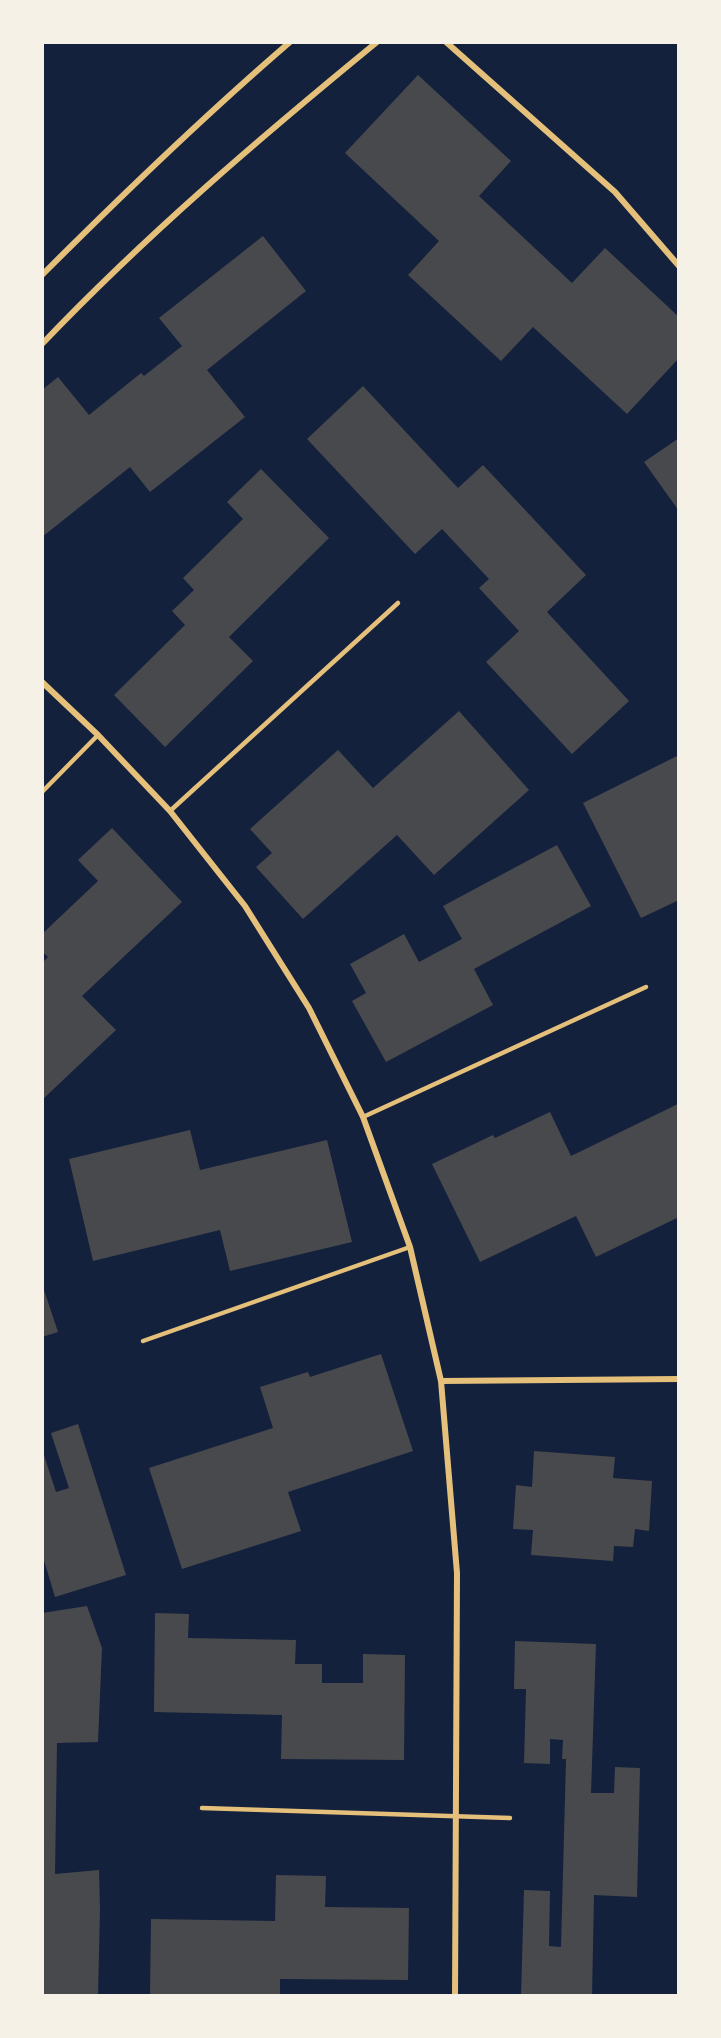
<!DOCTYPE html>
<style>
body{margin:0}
#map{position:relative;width:721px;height:2038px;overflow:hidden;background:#14213d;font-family:"Noto Sans",sans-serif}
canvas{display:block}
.frame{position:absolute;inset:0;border:44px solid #f6f1e7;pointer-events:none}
</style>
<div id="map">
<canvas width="721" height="2038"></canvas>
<div class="frame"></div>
</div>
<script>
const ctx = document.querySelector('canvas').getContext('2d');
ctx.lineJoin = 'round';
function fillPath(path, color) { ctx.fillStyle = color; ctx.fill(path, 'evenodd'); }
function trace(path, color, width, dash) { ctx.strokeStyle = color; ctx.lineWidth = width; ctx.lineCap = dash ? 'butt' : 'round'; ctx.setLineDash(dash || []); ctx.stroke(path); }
const building = new Path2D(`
 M418,75L511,161L479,196L572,283L605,248L679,317V358L627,414L533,327L501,361L408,275L439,241L345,153Z
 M263,236L306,291L207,370L245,417L150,492L130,467L42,537V390L58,377L89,415L141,373L144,376L182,346L159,318Z
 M363,386L458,488L483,465L586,575L547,612L629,701L572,754L486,662L519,631L479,588L489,579L442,529L415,554L307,439Z
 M679,438V511L644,462Z
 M261,469L329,538L229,637L253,661L165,747L114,695L185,625L172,611L194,590L183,578L243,519L227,502Z
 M459,711L529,790L434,875L397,835L303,919L256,867L272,853L250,829L338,750L373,788Z
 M679,755V900L641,918L583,803Z
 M112,828L182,902L82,996L116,1030L42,1100V963L48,957L42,951V934L98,881L78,860Z
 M557,845L591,906L474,969L493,1005L386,1062L352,1001L366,993L350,964L404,934L419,962L462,939L443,906Z
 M678,1104L679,1217L596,1257L576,1216L480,1262L432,1164L493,1135L495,1138L550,1112L571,1156Z
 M190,1130L200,1170L327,1140L352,1242L230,1271L220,1230L93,1261L69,1159Z
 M42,1284L58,1332L42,1337Z
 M381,1354L413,1451L288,1492L301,1531L182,1569L149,1468L273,1428L260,1387L308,1372L310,1377Z
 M78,1424L126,1575L55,1597L42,1554V1449L56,1492L69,1488L51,1433Z
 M534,1451L615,1457L613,1478L652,1481L649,1531L635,1529L633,1547L614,1546L613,1561L531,1555L533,1530L513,1529L516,1485L532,1487Z
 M87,1606L102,1648L98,1742L57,1743L55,1874L99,1870L100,1910L98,1996H42V1613Z
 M155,1613L189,1614L188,1638L296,1640L295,1664H322V1683H363V1654L405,1655L404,1760L281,1759L282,1715L154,1712Z
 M515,1641L596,1644L591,1793H614L615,1767L640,1768L637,1897L594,1895L592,1996H521L524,1890L550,1891L549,1946L561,1947L566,1759H562L563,1740L550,1739V1764L524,1763L526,1689H514Z
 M276,1875L326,1876L325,1907L409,1908L408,1980L280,1979V1996H150L151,1919L275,1921Z`);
const service = new Path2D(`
 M42,792L98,735
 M170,811L398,603
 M363,1117L646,987
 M143,1341L410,1247
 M202,1808L510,1818`);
const minor = new Path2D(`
 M446,42L615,192L679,266
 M42,275C122,195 204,116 290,42
 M42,344C146,235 261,137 377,42
 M42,682L98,735L170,811L245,906L309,1008L363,1117L410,1247L441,1381L457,1573L455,1996
 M441,1381L679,1379`);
fillPath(building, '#48494c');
trace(service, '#e5c07b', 4.5);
trace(minor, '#e5c07b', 6);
</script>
